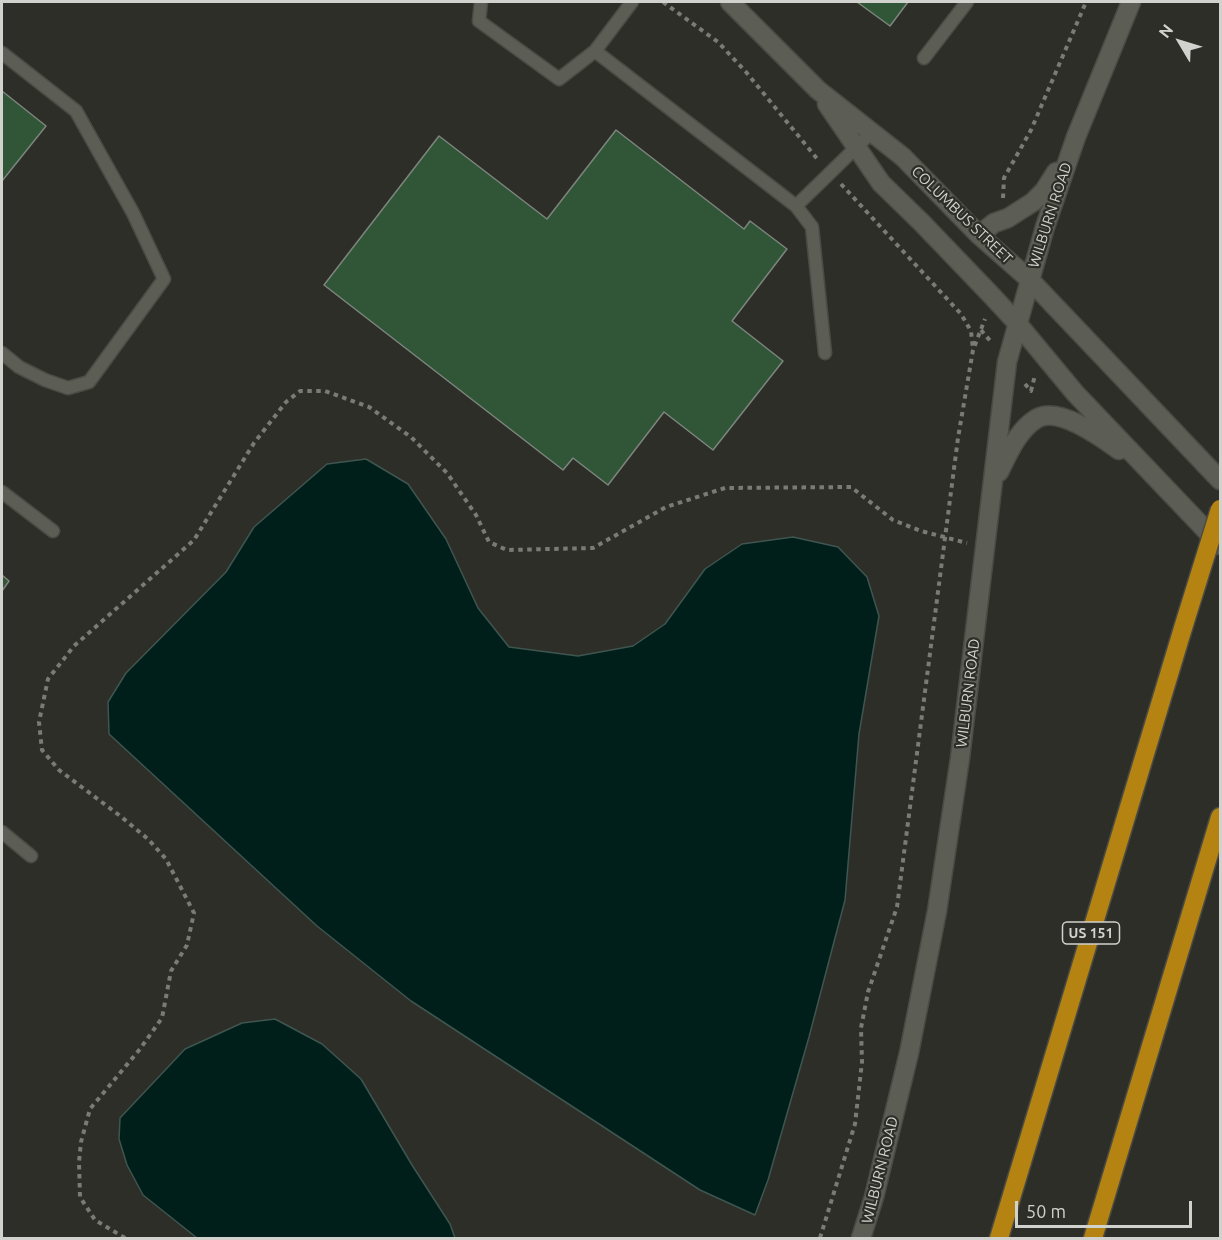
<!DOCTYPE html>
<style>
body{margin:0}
#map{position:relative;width:1222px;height:1240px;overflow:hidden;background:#2d2e27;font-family:Ubuntu,sans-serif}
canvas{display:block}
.frame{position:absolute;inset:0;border:3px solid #d1d2cd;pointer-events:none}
.north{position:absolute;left:1150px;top:12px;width:60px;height:60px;-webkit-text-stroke:4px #2d2e27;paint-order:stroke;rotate:308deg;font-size:16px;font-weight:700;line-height:24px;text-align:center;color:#d1d2cd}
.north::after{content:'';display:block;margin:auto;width:21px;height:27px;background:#d1d2cd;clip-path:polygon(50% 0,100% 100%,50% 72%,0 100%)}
.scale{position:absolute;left:1015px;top:1201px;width:177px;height:27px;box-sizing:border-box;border:3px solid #d1d2cd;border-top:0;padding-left:8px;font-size:18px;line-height:21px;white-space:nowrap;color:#d1d2cd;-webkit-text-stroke:4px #2d2e27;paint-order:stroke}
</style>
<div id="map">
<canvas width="1222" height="1240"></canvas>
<div class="frame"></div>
<div class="north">N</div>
<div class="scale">50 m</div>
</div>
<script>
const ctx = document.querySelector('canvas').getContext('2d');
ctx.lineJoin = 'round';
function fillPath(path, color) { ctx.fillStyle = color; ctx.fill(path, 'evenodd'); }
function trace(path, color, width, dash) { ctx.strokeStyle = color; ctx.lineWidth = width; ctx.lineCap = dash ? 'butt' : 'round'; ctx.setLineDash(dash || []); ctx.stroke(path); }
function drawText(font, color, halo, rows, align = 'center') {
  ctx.font = font + ' Ubuntu,sans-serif'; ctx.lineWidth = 4.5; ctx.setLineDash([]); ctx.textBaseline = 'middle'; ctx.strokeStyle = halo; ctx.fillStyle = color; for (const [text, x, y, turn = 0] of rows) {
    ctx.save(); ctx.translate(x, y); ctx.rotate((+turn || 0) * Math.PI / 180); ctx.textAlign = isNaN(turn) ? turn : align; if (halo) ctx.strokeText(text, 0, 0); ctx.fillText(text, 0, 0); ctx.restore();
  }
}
const water = new Path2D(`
 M366,459L408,484L446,539L478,608L509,647L578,656L633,646L665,624L705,569L742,544L793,537L838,547L867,577L879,616L859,734L845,900L809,1037L768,1180L755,1215L700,1190L411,1001L317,926L109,734L108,702L126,673L226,572L254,527L327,464Z
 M275,1019L322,1044L361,1079L412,1165L450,1224L455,1238H197L143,1195L127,1165L119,1139L120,1118L185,1049L242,1023Z`);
const building = new Path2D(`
 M857,2H908L890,26Z
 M2,91L46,126L2,181Z
 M616,130L744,229L750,221L787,249L732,321L783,361L713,450L664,412L608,485L573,458L563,470L324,285L439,136L547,219Z
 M2,575L9,581L2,591Z`);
const path = new Path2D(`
 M663,2L718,42L746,72L819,161
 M841,184L961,314L971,331L973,349
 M1003,198L1004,178L1031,130L1086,2
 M981,330L992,343
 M1025,384L1031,391L1035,375
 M125,1238L95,1220L80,1197L79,1162L81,1142L90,1109L140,1049L162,1018L171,971L187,945L194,913L166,859L148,839L119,815L59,770L42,750L39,722L48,679L74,646L194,540L254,443L286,402L300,391H325L369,407L411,437L447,473L476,515L489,542L507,550L593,548L666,507L725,488L851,487L893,520L921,531L967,543
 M820,1238L855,1124L862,1062L861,1028L868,992L897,907L958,438L973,350L985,319`);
const lane = new Path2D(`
 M481,2L479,21L559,79L595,51L632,2
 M595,51L796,206L812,227L825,353
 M2,53L76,111L133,213L164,279L89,382L68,388L45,380L19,367L2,353
 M924,58L967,2
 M796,206L872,132
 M2,492L53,531
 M2,832L31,856`);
const street = new Path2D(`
 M730,2L818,90L903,157L979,235L1030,280L1220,480
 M827,104L881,183L922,223L993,297L1017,323L1075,393L1220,545
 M979,235L994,223L1008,218L1033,202L1044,191L1056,172
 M999,472C1008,454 1018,430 1036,419C1058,405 1101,437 1119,450
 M861,1238L874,1197L909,1053L937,911L960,758L1007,362L1045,227L1076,137L1131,2`);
const highway = new Path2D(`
 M999,1238L1183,628
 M1093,1238L1220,817`);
const highwayBridge = new Path2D(`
 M1183,628L1220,509`);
const shields = [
 [1091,933,57]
];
const shieldNames = [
 ["US 151",1091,933]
];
const streetNames = [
 ["COLUMBUS STREET",962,215,44],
 ["WILBURN ROAD",1050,215,-72],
 ["WILBURN ROAD",968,693,-83],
 ["WILBURN ROAD",880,1170,-76]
];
fillPath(water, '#001f1a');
trace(water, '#3f5550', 1.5);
fillPath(building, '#305637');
trace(building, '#7d857e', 1.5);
trace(lane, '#4a4b44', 15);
trace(street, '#4a4b44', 21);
trace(highway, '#4a4b44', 21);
trace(path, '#7a7b74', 4, [4.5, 4.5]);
trace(lane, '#5c5d54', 12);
trace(street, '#5c5d54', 18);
trace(highway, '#b58311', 18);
trace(highwayBridge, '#4a4b44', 21, []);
trace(highwayBridge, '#b58311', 18);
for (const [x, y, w] of shields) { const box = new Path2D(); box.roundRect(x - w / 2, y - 11, w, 22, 4.5); ctx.fillStyle = '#2d2e27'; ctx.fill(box); trace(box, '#d1d2cd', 1.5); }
drawText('bold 14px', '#d1d2cd', null, shieldNames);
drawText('15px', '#d1d2cd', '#2d2e27', streetNames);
</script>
